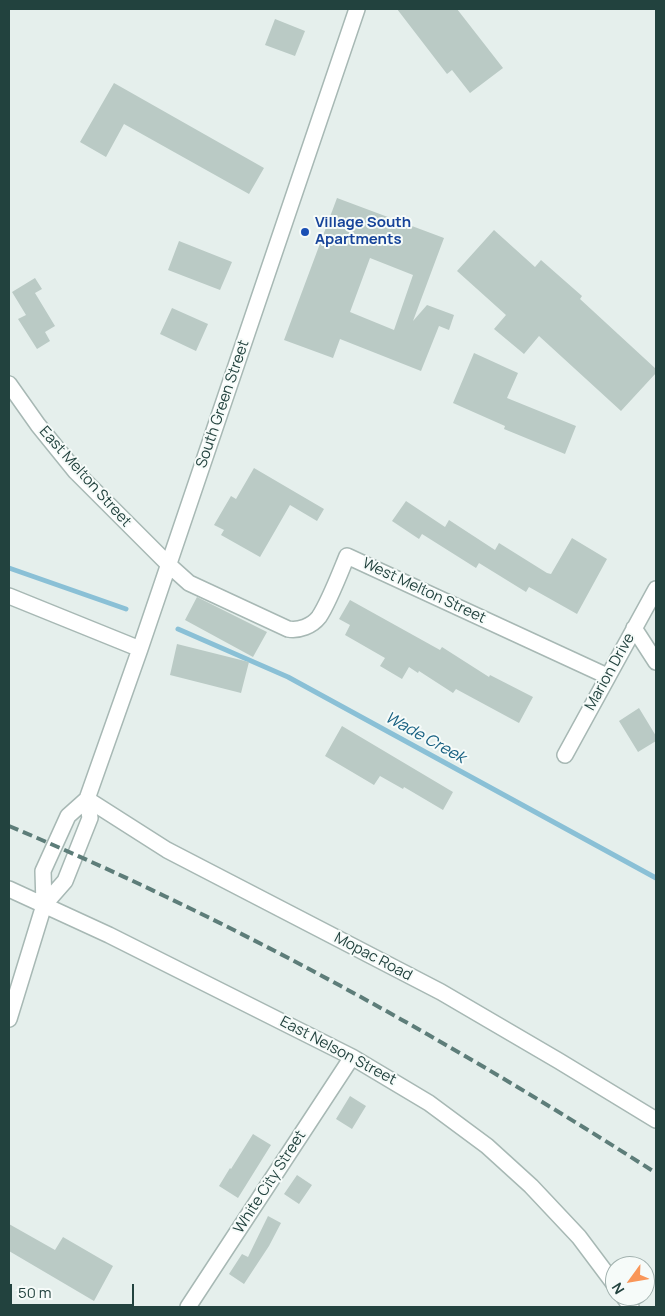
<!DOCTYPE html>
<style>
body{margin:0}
#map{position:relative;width:665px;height:1316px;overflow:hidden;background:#e5efec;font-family:Manrope,sans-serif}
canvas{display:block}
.frame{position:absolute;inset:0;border:10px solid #22423e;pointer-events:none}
.north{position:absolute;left:605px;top:1256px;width:50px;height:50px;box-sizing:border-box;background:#f6fbf9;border:1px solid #a1b1ae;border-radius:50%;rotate:238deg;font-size:14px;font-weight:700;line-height:20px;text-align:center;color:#22423e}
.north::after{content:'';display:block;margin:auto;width:18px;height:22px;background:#f99658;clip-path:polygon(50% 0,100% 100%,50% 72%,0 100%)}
.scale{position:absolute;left:10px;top:1284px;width:124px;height:22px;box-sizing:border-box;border:2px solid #22423e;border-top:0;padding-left:6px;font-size:15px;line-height:18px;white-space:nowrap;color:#22423e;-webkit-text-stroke:4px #f6fbf9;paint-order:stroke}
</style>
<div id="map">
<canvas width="665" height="1316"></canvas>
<div class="frame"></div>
<div class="north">N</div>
<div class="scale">50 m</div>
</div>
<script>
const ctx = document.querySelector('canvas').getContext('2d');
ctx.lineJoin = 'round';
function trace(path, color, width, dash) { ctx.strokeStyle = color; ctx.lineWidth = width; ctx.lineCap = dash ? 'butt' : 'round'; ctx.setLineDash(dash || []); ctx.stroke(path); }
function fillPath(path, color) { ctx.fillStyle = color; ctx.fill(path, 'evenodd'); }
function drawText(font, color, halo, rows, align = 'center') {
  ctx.font = font + ' Manrope,sans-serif'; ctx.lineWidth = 4; ctx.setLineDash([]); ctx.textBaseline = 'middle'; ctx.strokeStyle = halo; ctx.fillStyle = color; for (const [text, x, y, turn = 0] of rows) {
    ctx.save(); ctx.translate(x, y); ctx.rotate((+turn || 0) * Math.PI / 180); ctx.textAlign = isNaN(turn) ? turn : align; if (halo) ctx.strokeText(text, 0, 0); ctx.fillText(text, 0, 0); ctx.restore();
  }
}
const stream = new Path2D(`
 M9,568L126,609
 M178,629L288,677L656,878`);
const building = new Path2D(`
 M397,9H457L503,68L470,93L452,70L447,74Z
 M275,19L305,31L295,56L265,45Z
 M114,83L264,168L249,194L124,124L106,157L80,142Z
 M337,198L444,238L413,321L427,305L454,315L449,330L439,326L421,371L340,339L333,358L284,340ZM370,258L413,275L394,330L350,312Z
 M494,230L535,267L541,260L582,296L580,299L656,369V373L621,411L539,336L524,354L494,329L506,315L457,271Z
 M179,241L232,262L220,290L168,270Z
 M35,278L42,289L35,293L55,326L45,332L50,341L37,349L18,319L26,315L12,292Z
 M172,308L208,324L196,351L160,334Z
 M474,353L518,373L507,398L576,426L565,454L504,429L505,426L453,403Z
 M254,468L324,509L317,521L290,505L260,557L221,535L224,530L214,525L231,496L236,499Z
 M406,501L445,527L449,520L495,550L499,543L547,573L551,574L572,538L607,559L577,614L529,587L526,592L479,563L476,568L422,534L419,539L392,521Z
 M197,597L267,632L253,657L185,620Z
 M350,600L440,650L442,647L489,677L490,675L533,697L519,723L456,689L453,693L419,671L418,673L409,667L402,679L380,666L385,658L345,635L350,625L339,619Z
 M177,644L249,662L241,693L170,675Z
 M639,708L656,736V741L638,752L619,721Z
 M342,726L453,792L443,810L404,787L403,789L380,776L374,785L325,756Z
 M350,1096L366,1106L352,1129L336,1119Z
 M253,1134L271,1145L238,1198L219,1186L230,1168L231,1169Z
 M297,1175L312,1185L299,1204L284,1194Z
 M268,1216L281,1223L269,1246L244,1284L229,1274L242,1254L248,1257Z
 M9,1224L55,1250L63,1237L113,1266L94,1301L9,1251Z`);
const minor = new Path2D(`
 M9,384L38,425L76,472L169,565L189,583L288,629C299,631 312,626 319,617C329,602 340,573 347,556L607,676
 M9,596L140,649
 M634,628L656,662
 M565,755L656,589
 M87,799L167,850L441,992L559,1061L656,1120
 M9,889L109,935L352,1057L429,1103L487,1146L531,1186L579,1237L615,1285
 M44,905L65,881L90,818L87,799
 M9,1019L44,905L43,871L68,816L87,799L140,649L357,9
 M623,1296L631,1307
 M188,1307L352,1057`);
const rail = new Path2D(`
 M9,826C235,921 450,1041 656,1173`);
const markers = [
 [305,232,5,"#1a4fb4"]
];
const transitNames = [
 ["Village South",315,223],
 ["Apartments",315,240]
];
const streetNames = [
 ["South Green Street",223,404,-71],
 ["East Melton Street",85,477,48],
 ["West Melton Street",424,591,25],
 ["Marion Drive",610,672,-61],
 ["Mopac Road",373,957,28],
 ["East Nelson Street",338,1051,28],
 ["White City Street",270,1182,-57]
];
const waterNames = [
 ["Wade Creek",425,738,29]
];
trace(stream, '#8ac0d6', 5);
fillPath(building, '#bacac5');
trace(minor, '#a7b8b4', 18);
trace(minor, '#fff', 15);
trace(rail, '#5d7d79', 4, [10, 5]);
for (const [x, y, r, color] of markers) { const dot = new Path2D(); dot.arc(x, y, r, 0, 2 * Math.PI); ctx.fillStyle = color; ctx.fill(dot); trace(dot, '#f6fbf9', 2); }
drawText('bold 15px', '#164399', '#f6fbf9', transitNames, 'left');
drawText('15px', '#22423e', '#f6fbf9', streetNames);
drawText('italic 16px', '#186182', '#f6fbf9', waterNames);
</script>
